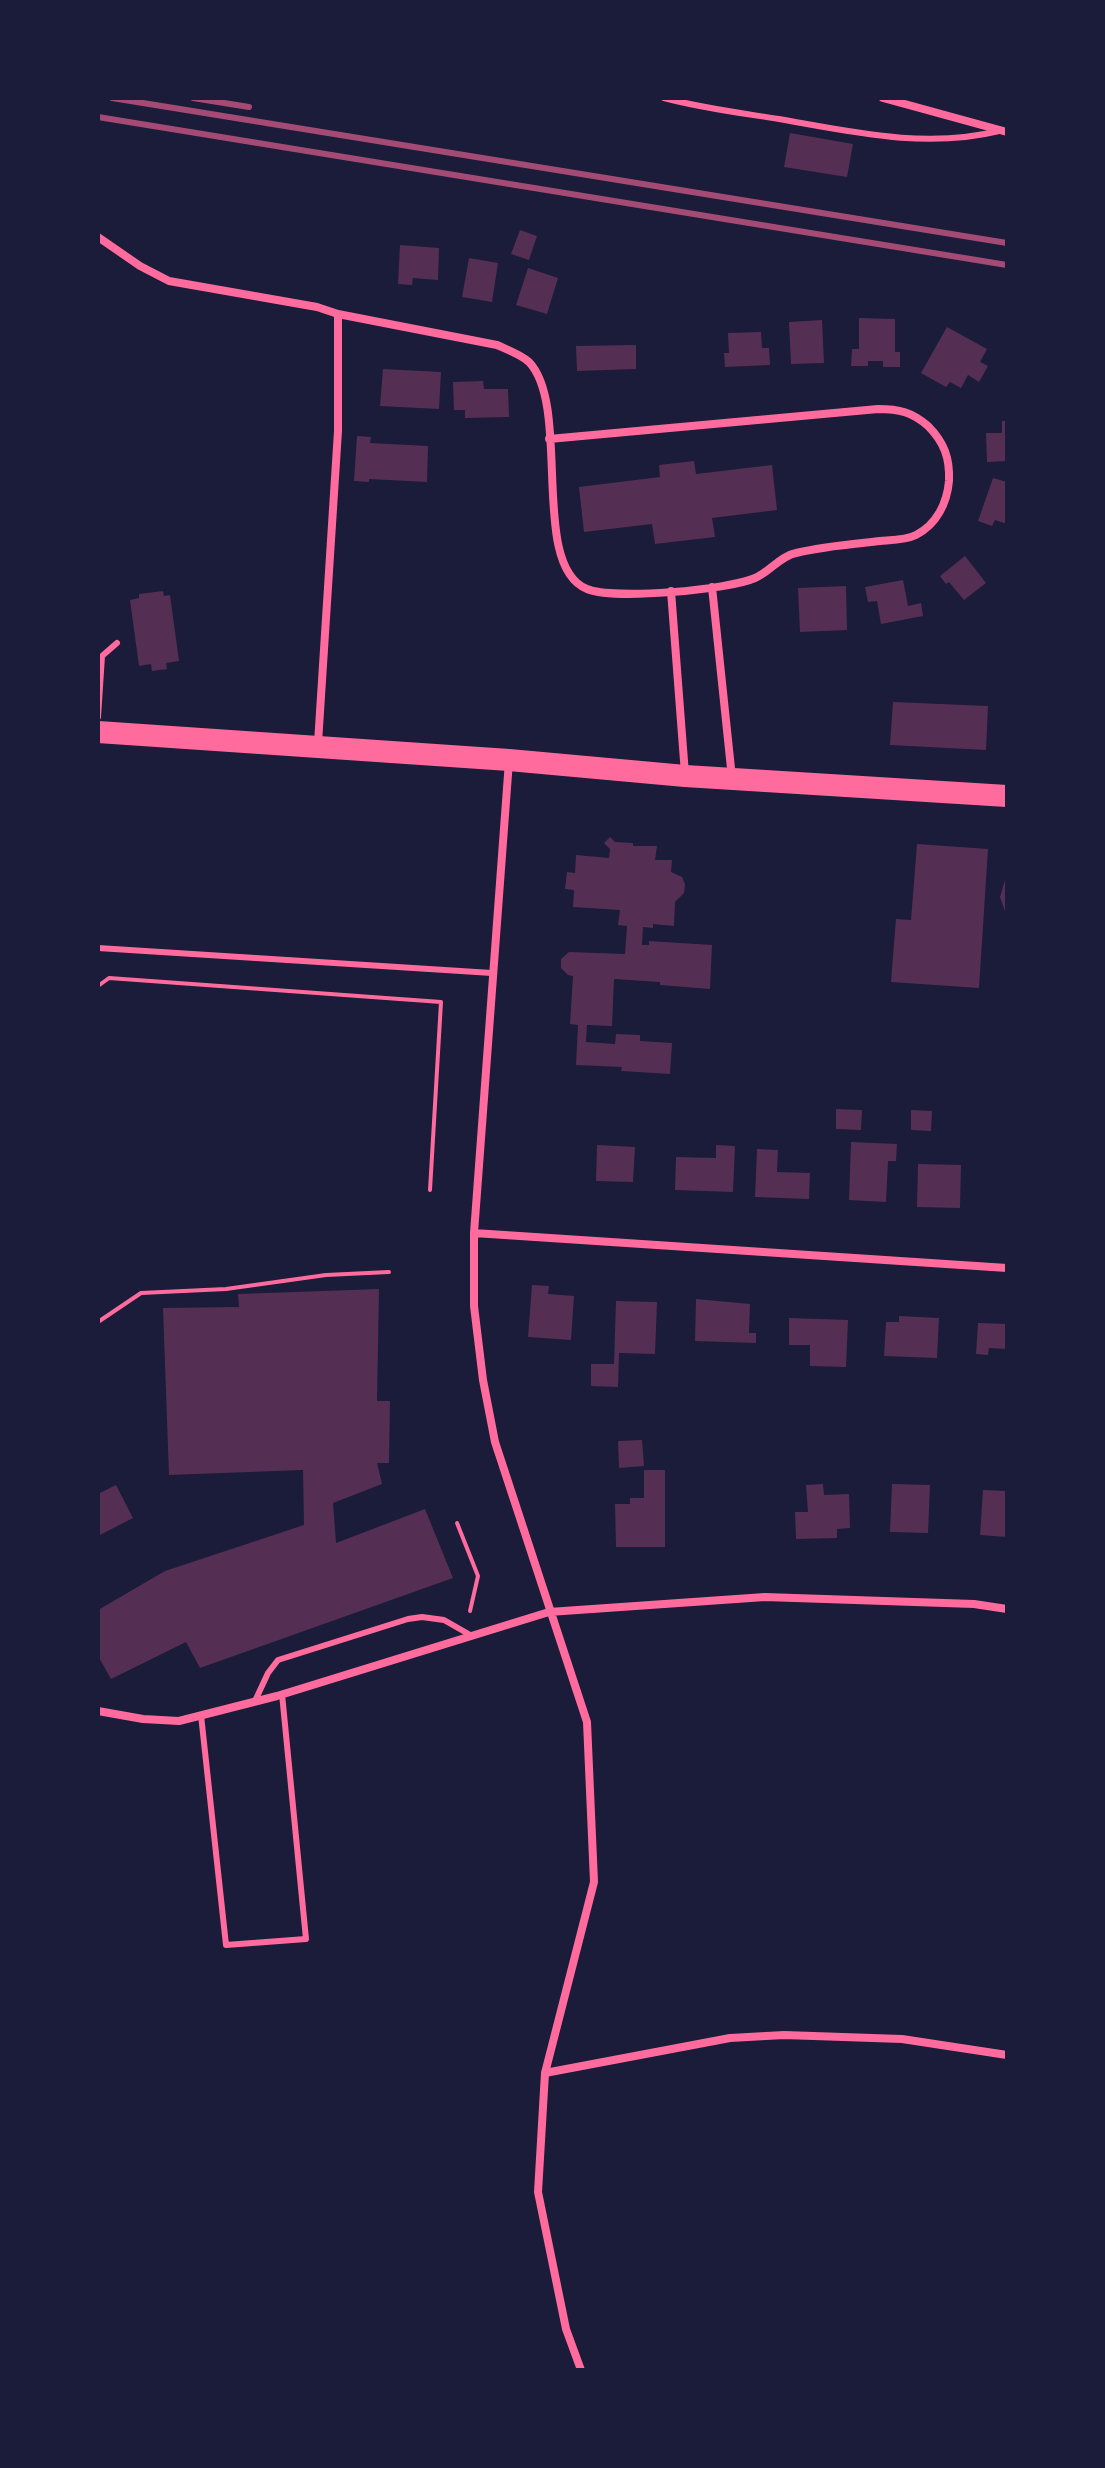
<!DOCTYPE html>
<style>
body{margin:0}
#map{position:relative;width:1105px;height:2468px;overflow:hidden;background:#1b1b3a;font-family:"Work Sans",sans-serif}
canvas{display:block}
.frame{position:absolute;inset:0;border:100px solid #1b1b3a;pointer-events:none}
</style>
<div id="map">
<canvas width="1105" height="2468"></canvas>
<div class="frame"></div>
</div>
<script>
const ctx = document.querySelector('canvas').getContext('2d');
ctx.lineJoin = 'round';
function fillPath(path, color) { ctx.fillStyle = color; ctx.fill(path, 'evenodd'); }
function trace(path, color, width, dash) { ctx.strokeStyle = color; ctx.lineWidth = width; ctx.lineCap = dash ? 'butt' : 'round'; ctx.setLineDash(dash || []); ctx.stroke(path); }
const building = new Path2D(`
 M790,133L853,144L847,177L784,167Z
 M520,230L537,236L529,260L511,254Z
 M400,245L439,248L438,280L413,278L412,285L398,284Z
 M469,258L498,263L492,302L462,297Z
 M528,268L558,278L547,314L516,305Z
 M859,318L895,319V352H900V367H883V361H868V366H851L852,349H859Z
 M822,320L824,363L791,364L789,322Z
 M947,327L987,349L980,362L988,366L979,382L968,375L961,388L950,382L946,387L921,373Z
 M761,332L762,348H769L770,365L725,367L724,353H729L728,333Z
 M636,345V369L577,371L576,346Z
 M383,369L441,372L439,409L380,406Z
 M483,381L484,389H508L509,417L465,418V410H454L453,382Z
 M1002,421H1007V461L987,462L986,433H1002Z
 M357,436L371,437L370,443L428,446L427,482L369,479V482L354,481Z
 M694,461L696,474L772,465L777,510L712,518L715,537L655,544L652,524L584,532L579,487L660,477L659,465Z
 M993,478L1007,482V524L995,520L992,526L978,521Z
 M965,556L986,583L964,600L949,582L946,584L940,576Z
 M903,580L908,606L921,603L923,616L881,624L877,601L868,602L865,587Z
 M846,586L847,630L800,632L798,588Z
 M163,591L164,596L170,595L179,661L166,663L167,669L152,671L151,664L139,666L130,600L139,598V594Z
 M893,702L988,706L986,750L890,745Z
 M610,837L615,842L633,843V846H657L655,860H672L671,872L682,877L685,884L684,893L675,902L674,926L653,924V928L643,927L642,945H649V941L712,945L710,989L660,985V982L614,979L612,1026L587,1025L586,1042L615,1044L616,1034L640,1035V1041L672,1043L670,1074L621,1071L622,1067L576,1065L578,1025L570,1024L573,976L568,975L561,968V959L569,952L625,954L627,926L618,925L620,910L573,907L574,890L565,889L567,872L575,873L576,855L609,858L610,849L604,843Z
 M917,844L988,849L979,988L891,982L896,919L911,920Z
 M1007,873V917L1000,897Z
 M836,1109L862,1110L861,1130L836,1129Z
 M911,1110L932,1111L931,1131L911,1130Z
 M851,1142L897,1144L896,1161H888L886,1202L849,1200Z
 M597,1145L635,1147L633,1182L596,1181Z
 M716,1145L735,1146L733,1192L675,1190L676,1157L716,1158Z
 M757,1149L778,1150L777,1172L810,1173L809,1199L755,1197Z
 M918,1164L961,1165L960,1208L917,1207Z
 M532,1285L549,1286L548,1294L574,1296L571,1340L528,1337Z
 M379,1289L377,1401H390L389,1463H377L382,1484L333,1503L336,1543L425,1509L453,1578L200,1668L186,1642L111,1679L98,1656V1610L165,1571L304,1525L303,1470L169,1475L163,1308L239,1307L238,1294Z
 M696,1299L750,1304L749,1333H756V1343L695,1341Z
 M616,1301L657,1302L655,1354L619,1353L618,1387L591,1386V1364H614Z
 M899,1316L939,1318L937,1358L884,1356L886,1322H899Z
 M789,1318L848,1320L846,1367L810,1366V1345H789Z
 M978,1323L1007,1324V1349L989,1348L988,1355L976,1354Z
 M642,1440L644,1466L619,1468L618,1441Z
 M644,1470H665V1547H616L615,1504H630V1498H644Z
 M823,1484L824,1495L849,1494L850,1528L837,1529V1538L796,1539L795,1512H808L806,1485Z
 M892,1484L930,1485L928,1533L890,1532Z
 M116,1485L133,1518L98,1536V1494Z
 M983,1490L1007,1491V1537L980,1535Z`);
const path = new Path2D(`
 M98,986L109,978L441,1002L430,1190
 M98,1322L141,1293L226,1289L326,1275L389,1272
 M457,1523L478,1576L470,1611`);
const service = new Path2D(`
 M664,98C701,108 741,113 779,119C853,132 926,149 999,131
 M98,717L102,656L117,643
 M98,948L492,973
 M255,1701L268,1673L278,1660L408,1619L422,1617L444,1620L472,1636
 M201,1715L226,1945L306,1939L282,1694`);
const minor = new Path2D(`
 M883,98L1007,132
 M98,237L140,266L169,281L317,307L338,314L497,345C508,350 520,354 529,362C572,407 529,566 587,589C614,600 728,590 755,578C770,572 780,556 796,553C824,546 853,544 880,541C892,540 906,540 916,535C937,524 947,503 949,481C950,458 944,442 928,426C912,412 899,409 878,409L549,439
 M712,587L732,778
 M671,591L685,774
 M318,743L338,431V314
 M509,761L474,1233V1306L483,1380L495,1442L587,1722L594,1882L545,2073L538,2192L566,2329L581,2370
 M474,1233L1007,1268
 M98,1711L143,1719L179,1721L277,1696L549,1612L765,1597L974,1604L1007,1609
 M545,2073L730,2038L784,2035L902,2039L1007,2055`);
const trunk = new Path2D(`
 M98,732L509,760L685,776L1007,796`);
const rail = new Path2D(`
 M112,98L1007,243
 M193,98L249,107
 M98,117L1007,265`);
fillPath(building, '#542f53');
trace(path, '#ff6b9d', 4);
trace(service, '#ff6b9d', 6);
trace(minor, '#ff6b9d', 8);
trace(trunk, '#ff6b9d', 22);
trace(rail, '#a44b75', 6);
</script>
